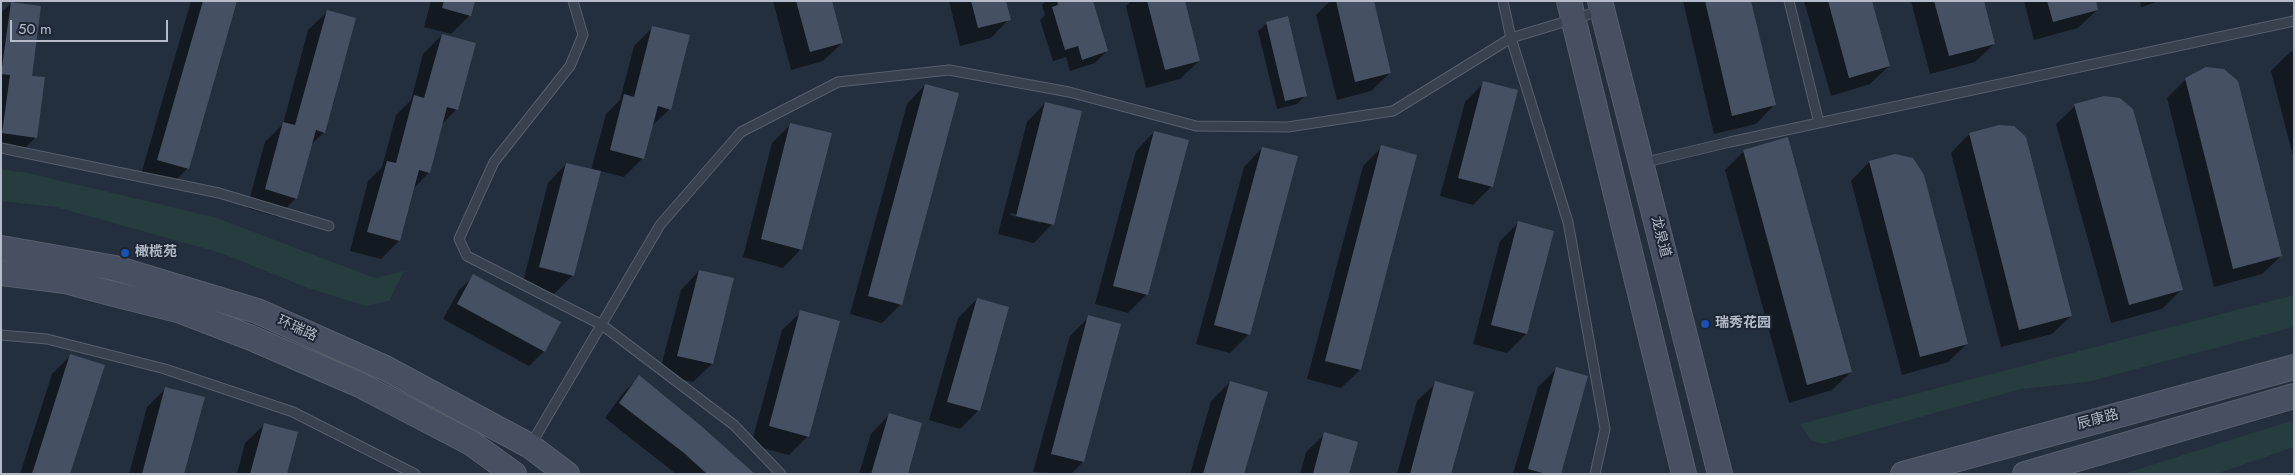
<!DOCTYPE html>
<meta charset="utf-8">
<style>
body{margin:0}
#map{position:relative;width:2295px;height:475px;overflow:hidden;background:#242f3e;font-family:Jost,sans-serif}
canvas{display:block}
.frame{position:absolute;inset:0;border:2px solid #b4bcc9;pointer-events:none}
.scale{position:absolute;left:10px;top:20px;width:158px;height:22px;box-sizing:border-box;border:2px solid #b4bcc9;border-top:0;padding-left:6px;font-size:15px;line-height:18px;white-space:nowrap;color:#b4bcc9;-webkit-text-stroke:4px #1d2633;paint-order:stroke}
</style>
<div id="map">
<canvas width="2295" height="475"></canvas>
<div class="frame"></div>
<div class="scale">50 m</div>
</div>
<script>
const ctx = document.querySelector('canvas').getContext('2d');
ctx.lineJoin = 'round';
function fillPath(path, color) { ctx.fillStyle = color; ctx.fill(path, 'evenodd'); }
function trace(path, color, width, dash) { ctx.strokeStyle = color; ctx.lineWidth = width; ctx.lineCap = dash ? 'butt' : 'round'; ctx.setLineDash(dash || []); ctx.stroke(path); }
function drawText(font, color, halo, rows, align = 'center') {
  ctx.font = font + ' Jost,"Noto Sans SC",sans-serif'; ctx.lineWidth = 4; ctx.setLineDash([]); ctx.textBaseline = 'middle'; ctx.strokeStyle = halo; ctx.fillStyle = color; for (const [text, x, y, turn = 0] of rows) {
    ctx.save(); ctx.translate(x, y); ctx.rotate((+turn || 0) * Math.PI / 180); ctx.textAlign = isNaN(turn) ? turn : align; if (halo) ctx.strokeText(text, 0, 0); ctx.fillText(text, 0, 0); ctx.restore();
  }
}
const green = new Path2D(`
 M1,169L28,173L214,217L375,278L404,271L389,301L366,306L308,288L221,253L56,207L1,201Z
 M2294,295V327L2087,382L2021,389L1823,444L1811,440L1800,424Z
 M2294,420V447L2216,474H2123Z`);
const shadow = new Path2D(`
 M191,1H236L188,168L169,187L140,178Z
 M431,1H473L470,15L451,34L424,27Z
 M773,1H830L842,43L823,61L791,70Z
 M949,1H1005L1009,19L991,38L960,46Z
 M1046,1H1092L1107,51L1095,63L1070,71L1066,57L1053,61L1040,20L1045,15L1042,5Z
 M1131,1H1184L1199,61L1180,79L1146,88L1126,6Z
 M1330,1H1373L1390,73L1371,91L1337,100L1316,15Z
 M1683,1H1750L1774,105L1756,124L1714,134Z
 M1804,1H1870L1889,66L1870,84L1831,96Z
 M1911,1H1983L1994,44L1975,62L1930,74Z
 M2024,1H2095L2097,10L2078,28L2034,40Z
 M2140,1H2160L2141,7Z
 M11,3L31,77L36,137L17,156L1,154V13Z
 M327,12L324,132L311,145L296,198L278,217L247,208L265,142L283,124L308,30Z
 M1267,23L1306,95L1297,104L1277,109L1258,31Z
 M653,27L670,109L651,127L643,158L624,177L600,171L573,275L554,294L522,286L548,183L566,164L591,170L606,114L620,100L634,46Z
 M442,35L457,109L441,125L429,172L414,188L399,241L381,259L350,251L368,181L382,167L396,115L411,100L423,54Z
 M2294,51V160L2271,71L2290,52Z
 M2186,79L2281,256L2262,274L2214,287L2167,98Z
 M1484,83L1492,186L1473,205L1440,196L1465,102Z
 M925,85L901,304L882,323L850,314L907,104Z
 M1045,103L1052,224L1034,243L998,234L1027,122ZM1011,213L1041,221V223L1010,215Z
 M2075,106L2181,290L2162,309L2111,323L2056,124Z
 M791,124L801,249L783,268L743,257L772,143Z
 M1154,132L1147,294L1128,313L1095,304L1136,151Z
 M1969,134L2071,316L2052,334L2001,347L1951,153Z
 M1382,147L1360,370L1341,388L1307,379L1363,166Z
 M1262,148L1249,334L1230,353L1196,344L1244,167Z
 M1744,151L1851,372L1832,390L1789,403L1725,170Z
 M1869,162L1967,344L1948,362L1902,375L1851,181Z
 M1518,223L1553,231L1526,334L1507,353L1473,344L1500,241Z
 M699,271L712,364L693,382L659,374L681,290Z
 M474,276L544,351L529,366L443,319L459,290Z
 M977,299L979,410L960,429L929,420L958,318Z
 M801,312L808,436L789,455L751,445L782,330Z
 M1089,317L1083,462L1071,474L1033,472L1070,336Z
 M71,355L69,474H20L52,374Z
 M1556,369L1560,474H1513L1538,387Z
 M639,377L753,474H676L605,418L624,392Z
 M1230,382L1243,474H1190L1211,401Z
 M1436,383L1450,474H1397L1417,401Z
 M166,388L183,474H129L147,407Z
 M889,415L906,474H859L871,434Z
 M264,425L286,474H237L245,443Z
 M1325,434L1347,474H1300L1306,452Z`);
const building = new Path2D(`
 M203,1H237L189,169L157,160Z
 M444,1H475L471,16L442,8Z
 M796,1H832L843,43L810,52Z
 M971,1H1006L1011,20L978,28Z
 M1057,1H1093L1108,51L1082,60L1078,46L1065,50L1052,7L1058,5Z
 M1147,1H1185L1200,61L1165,70Z
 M1336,1H1374L1391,73L1355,82Z
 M1705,1H1751L1776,105L1732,116Z
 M1828,1H1872L1890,66L1849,78Z
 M1934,1H1984L1995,44L1949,56Z
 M2047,1H2096L2098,10L2053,22Z
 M11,2L41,6L32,76L45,77L37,138L2,133L10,75L1,74Z
 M327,10L356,18L325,133L316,130L297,199L265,189L283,122L295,125Z
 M1288,16L1307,96L1285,101L1266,22Z
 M652,26L690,35L671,110L658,106L644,159L610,150L624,94L634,97Z
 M442,34L476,43L458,110L447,107L430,173L419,170L400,241L367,232L387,161L396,163L414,95L424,98Z
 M2206,67L2224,69L2238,81L2282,256L2233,269L2185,78Z
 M1483,81L1518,90L1493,187L1458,178Z
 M925,84L959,93L902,305L868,296Z
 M2104,96L2120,98L2133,109L2183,290L2129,305L2074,104Z
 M1045,102L1082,111L1054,225L1016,216Z
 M790,123L832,133L802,250L761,239Z
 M1999,125L2014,126L2026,137L2072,316L2019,330L1969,133Z
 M1154,131L1189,140L1148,295L1113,286Z
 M1788,137L1852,372L1807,385L1743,150Z
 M1381,145L1417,155L1361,370L1325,361Z
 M1262,147L1298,156L1250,335L1214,325Z
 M1895,154L1913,158L1924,175L1968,344L1920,357L1869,161Z
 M566,163L601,171L574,276L539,267Z
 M1518,221L1554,231L1527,334L1491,325Z
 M699,270L734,278L713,364L677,356Z
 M473,274L561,322L545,352L457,304Z
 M977,298L1009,307L980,411L947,402Z
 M800,310L840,321L809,437L769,426Z
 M1088,315L1121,324L1084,462L1051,454Z
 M70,354L105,365L70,474H32Z
 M1556,367L1588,376L1561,474H1546L1528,469Z
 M639,375L700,425L755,474H707L684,453L619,403Z
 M1230,381L1268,392L1244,474H1203Z
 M1435,381L1474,392L1451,474H1410Z
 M165,387L205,397L184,474H142Z
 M889,413L922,423L908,474H871Z
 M264,423L298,432L287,474H250Z
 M1324,432L1358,442L1349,474H1313Z`);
const lane = new Path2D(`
 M573,1L583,35L570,66L494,162L459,239L467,256L602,325L734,425L781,474
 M1503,1L1511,38L1568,222L1605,429L1595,474
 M1789,1L1819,123
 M1,148L219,193L329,226
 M1642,163L1730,142L2294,21
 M1,335L47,339L165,369L293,412L415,474
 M530,446L660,225L741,132L838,82L949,70L1069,92L1196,126L1288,127L1393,111L1511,38L1600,11`);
const secondary = new Path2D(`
 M1569,1L1684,474
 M1600,1L1720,474
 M1,248L115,268L257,311L385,368L530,446L567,474
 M1,273L65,281L106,292L181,311L249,337L360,385L471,443L514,474
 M1903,474L2294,367
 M2025,474L2294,396`);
const markers = [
 [125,253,5,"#1a4fb4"],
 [1705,324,5,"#1a4fb4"]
];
const streetNames = [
 ["龙泉道",1660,237,76],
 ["环瑞路",297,329,24],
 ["辰康路",2098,420,-15]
];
const poiNames = [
 ["橄榄苑",135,253],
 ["瑞秀花园",1715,324]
];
fillPath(green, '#263c3f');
fillPath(shadow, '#0007');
fillPath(building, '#455162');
trace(lane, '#565f6c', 11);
trace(secondary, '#565f6c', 26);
trace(lane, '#38414e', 9);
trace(secondary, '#465061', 24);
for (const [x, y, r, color] of markers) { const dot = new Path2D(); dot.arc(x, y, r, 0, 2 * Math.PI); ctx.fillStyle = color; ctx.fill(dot); trace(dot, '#1d2633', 2); }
drawText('14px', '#b4bcc9', '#1d2633', streetNames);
drawText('bold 14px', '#b4bcc9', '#1d2633', poiNames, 'left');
</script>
